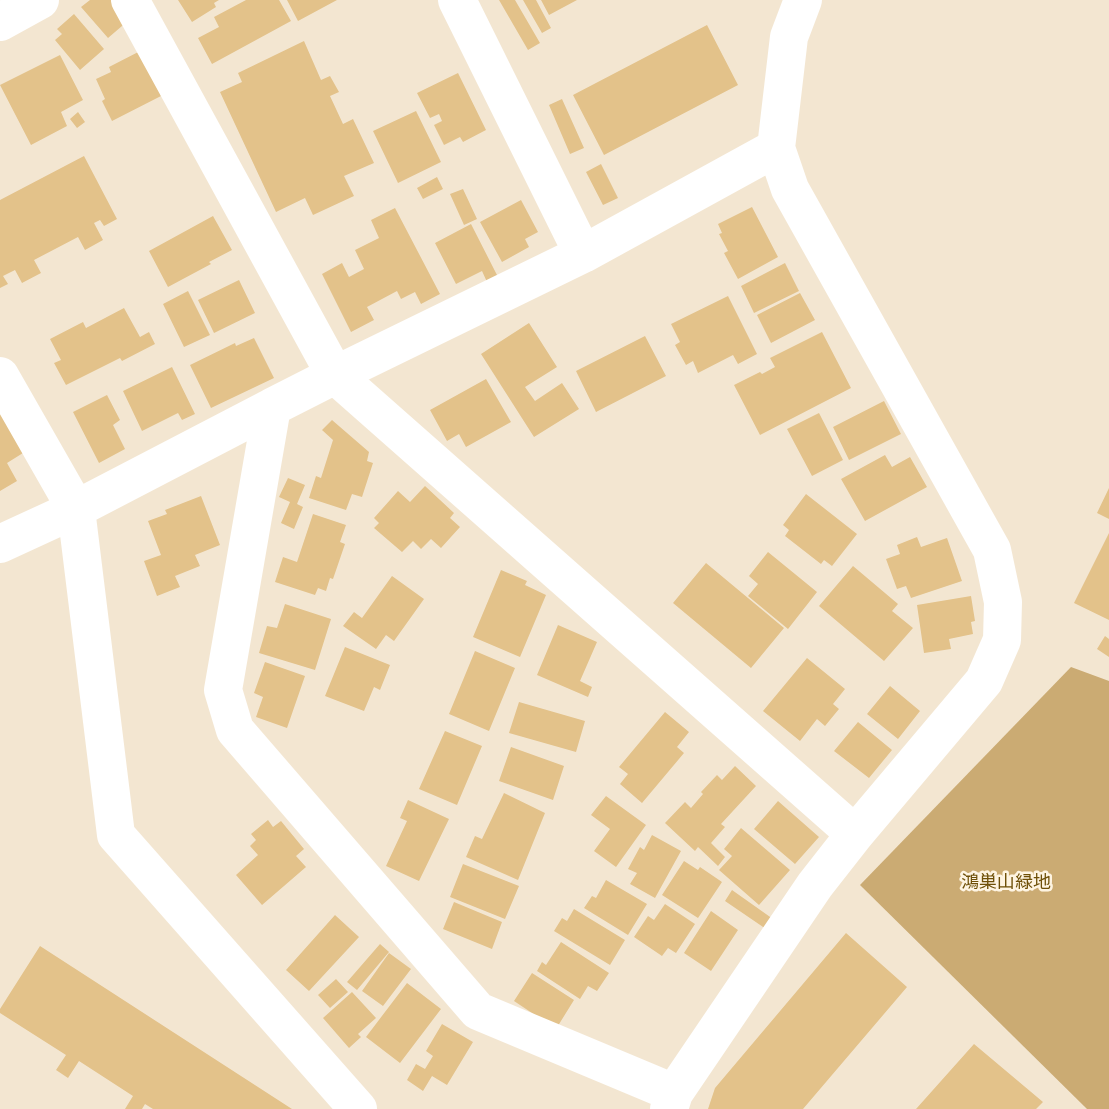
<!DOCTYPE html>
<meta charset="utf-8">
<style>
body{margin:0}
canvas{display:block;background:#f3e6d1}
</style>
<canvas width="1109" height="1109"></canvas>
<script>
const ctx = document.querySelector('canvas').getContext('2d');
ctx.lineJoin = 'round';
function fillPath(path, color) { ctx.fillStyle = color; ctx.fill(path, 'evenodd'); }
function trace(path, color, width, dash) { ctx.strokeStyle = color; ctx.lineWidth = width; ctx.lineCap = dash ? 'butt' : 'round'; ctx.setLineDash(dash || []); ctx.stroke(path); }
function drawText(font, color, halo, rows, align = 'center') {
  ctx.font = font + ' "Nunito Sans","Noto Sans JP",sans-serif'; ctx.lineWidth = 5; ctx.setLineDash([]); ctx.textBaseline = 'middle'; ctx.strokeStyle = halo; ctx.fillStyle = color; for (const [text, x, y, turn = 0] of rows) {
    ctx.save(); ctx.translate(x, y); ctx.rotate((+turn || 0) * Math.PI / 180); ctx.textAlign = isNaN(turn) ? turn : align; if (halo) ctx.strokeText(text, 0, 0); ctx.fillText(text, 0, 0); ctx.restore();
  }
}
const forest = new Path2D(`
 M1071,667L1109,681V1109H1087L860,885Z`);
const building = new Path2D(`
 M90,0H112L129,20L108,38L81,7Z
 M178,0H219L214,3L216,7L192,22Z
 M246,0H279L291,21L212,64L198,38L219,27L214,17Z
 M287,0H337L298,21Z
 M499,0H515L540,43L528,50Z
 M523,0H536L551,28L542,33Z
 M541,0H577L549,15Z
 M74,14L104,49L80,70L55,40L62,34L57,29Z
 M707,25L738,85L604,155L573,95Z
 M304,41L321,80L330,76L339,92L330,96L343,124L353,119L374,163L344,176L354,196L313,215L305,198L276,212L220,92L242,82L238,73Z
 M146,48L161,96L112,121L102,101L105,99L96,79L111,72L109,67Z
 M60,55L83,100L61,112L67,126L31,145L0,85Z
 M458,73L486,130L463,142L460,137L444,145L434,125L442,121L439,114L430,118L417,93Z
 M562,99L584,148L570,154L549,105Z
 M416,111L441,162L398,183L373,131Z
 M78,112L85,122L77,128L70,119Z
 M84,156L117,219L104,226L100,220L94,223L103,240L85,250L78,237L34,260L41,273L22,283L15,270L3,276L8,284L0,288V200Z
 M601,164L618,198L603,205L586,172Z
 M437,177L443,189L423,199L417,188Z
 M463,189L477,219L464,225L450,194Z
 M521,200L538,232L525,239L529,247L502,262L480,222Z
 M752,207L778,257L738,279L724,253L728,251L719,234L722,233L718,224Z
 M395,208L440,294L421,304L415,292L401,299L397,291L367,307L374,320L351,332L322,274L342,263L349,277L364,269L355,250L379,238L371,220Z
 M213,216L232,250L209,262L211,264L168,287L149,251Z
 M471,224L498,277L487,282L482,271L456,284L435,243Z
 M785,263L799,291L754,313L741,286Z
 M239,280L255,313L214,333L198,300Z
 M188,291L210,335L184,347L163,304Z
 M800,293L815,320L771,343L757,315Z
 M728,296L757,354L738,364L733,355L698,373L693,361L686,365L675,345L680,342L671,324Z
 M124,308L140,337L149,332L155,344L122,361L120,358L66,385L54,363L61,360L50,339L83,322L86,328Z
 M529,323L557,367L525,387L535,401L562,383L579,409L534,437L481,354Z
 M822,332L851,388L760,435L734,385L760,372L762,374L775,367L770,358Z
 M645,336L666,376L596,412L576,371Z
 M254,338L274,378L211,408L190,365L235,343L236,346Z
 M172,367L195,414L182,420L178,413L142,431L123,391Z
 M486,379L511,422L466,447L459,434L447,441L430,410Z
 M107,395L120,420L113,425L125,449L99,463L73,412Z
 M884,401L901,434L849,460L833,427Z
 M0,413L23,453L7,463L17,481L0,491Z
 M819,413L843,460L812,476L787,429Z
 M332,420L369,452L367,461L373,463L362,497L352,494L346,510L309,498L316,476L321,478L333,440L322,430Z
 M885,455L892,467L910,457L927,487L865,521L841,479Z
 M288,478L305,485L297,504L303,507L294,529L281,523L290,502L279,497Z
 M425,486L454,513L450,518L460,527L441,548L431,539L421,549L413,541L402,552L374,528L379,523L374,518L398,491L410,502Z
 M1109,488V519L1097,513Z
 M806,494L857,534L832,566L824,560L821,564L785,536L789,530L783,525Z
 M201,496L220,545L195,555L200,566L175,576L180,587L157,596L144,561L161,555L148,521L167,514L165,510Z
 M313,514L346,525L340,542L345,544L333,579L330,578L326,591L318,588L315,595L275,582L283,557L297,562Z
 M1109,533V620L1074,603Z
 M917,537L921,547L947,538L962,581L911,598L906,586L897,589L886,559L900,554L897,545Z
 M768,552L817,592L788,629L748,596L758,584L749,576Z
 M706,563L784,628L751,668L673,603Z
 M853,566L898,604L892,611L913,628L884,661L819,606Z
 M501,570L527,581L525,585L546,595L520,657L473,637Z
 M392,576L424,599L394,641L386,635L376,649L343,626L354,612L362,618Z
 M971,596L975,621L971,622L973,634L949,639L951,649L924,653L917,605Z
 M285,604L331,619L315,670L259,653L267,626L277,628Z
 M558,625L597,642L580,681L592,687L588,697L537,675Z
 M1105,636L1109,639V657L1097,649Z
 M345,647L390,665L380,690L374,687L364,711L325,696Z
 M475,651L515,668L489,731L449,714Z
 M807,658L845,689L833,704L839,709L825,726L817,719L800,741L763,711Z
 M265,662L305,676L287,728L256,717L263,697L254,693Z
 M890,686L920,711L898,739L867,714Z
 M519,702L585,721L576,752L509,733Z
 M665,712L689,732L677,747L684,753L642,803L620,784L628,774L619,767Z
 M858,722L892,750L869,778L834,751Z
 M445,731L482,746L457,805L419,789Z
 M511,747L564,766L553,800L499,781Z
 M735,766L756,786L721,824L725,827L711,843L725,857L718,866L698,847L695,851L665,823L685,802L691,808L703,794L701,792L717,775L722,780Z
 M504,793L545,813L518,880L466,857L475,836L482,839Z
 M606,796L646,825L616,867L594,851L610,829L591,815Z
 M408,800L449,819L419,881L386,866L407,821L400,818Z
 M778,801L819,837L795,864L754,829Z
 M268,820L273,827L281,821L304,849L296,856L306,867L262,905L236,875L258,855L250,846L256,840L251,834Z
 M741,828L790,870L759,905L719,870L732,856L724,849Z
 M652,835L681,851L655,898L630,884L637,873L628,869L640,847L644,850Z
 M684,861L698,870L700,867L722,882L698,918L662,895Z
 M463,864L519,886L505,919L450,897Z
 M606,880L647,904L628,935L584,908L592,896L596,898Z
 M732,890L773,919L766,929L725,901Z
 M454,902L502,922L492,949L443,929Z
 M665,904L695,924L676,953L668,948L662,956L634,937L648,916L654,920Z
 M574,909L625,940L610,965L554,931L562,918L567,921Z
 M711,911L738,930L711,971L684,953Z
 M335,915L359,937L309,991L286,970Z
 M846,933L907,987L803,1109H708L715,1088Z
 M561,942L609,973L597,991L588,986L580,999L537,971L542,962L546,965Z
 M380,944L389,952L357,990L347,982Z
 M40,946L292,1109H153L145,1104L142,1109H125L133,1096L79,1061L68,1078L56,1070L66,1055L0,1013V1009Z
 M389,953L411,969L383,1006L362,991Z
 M532,973L574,1000L556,1029L514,1001Z
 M336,979L348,992L330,1008L318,995Z
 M407,983L441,1009L400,1063L366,1037Z
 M352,992L376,1018L358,1034L361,1037L349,1048L323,1018Z
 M442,1024L473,1042L447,1085L432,1076L423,1091L407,1080L416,1064L425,1069L433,1056L426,1051Z
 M974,1044L1043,1102L1036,1109H916Z`);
const minor = new Path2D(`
 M130,0L335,375L583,254L776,148
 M457,0L583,254
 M0,22L40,0
 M0,376L76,509L116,835L358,1109
 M0,544L76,509L272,407
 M674,1093L478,1011L235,730L223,690L272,407L335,375L855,834
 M669,1109L674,1093L815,885L855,834L984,681L1002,640L1003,602L992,550L790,189L776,148L789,37L803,0`);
const parkNames = [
 ["鴻巣山緑地",1006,884]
];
fillPath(forest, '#cbab73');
fillPath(building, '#e3c28a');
trace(minor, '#fff', 38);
drawText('18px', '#6e4f08', '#fef4e2', parkNames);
</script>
